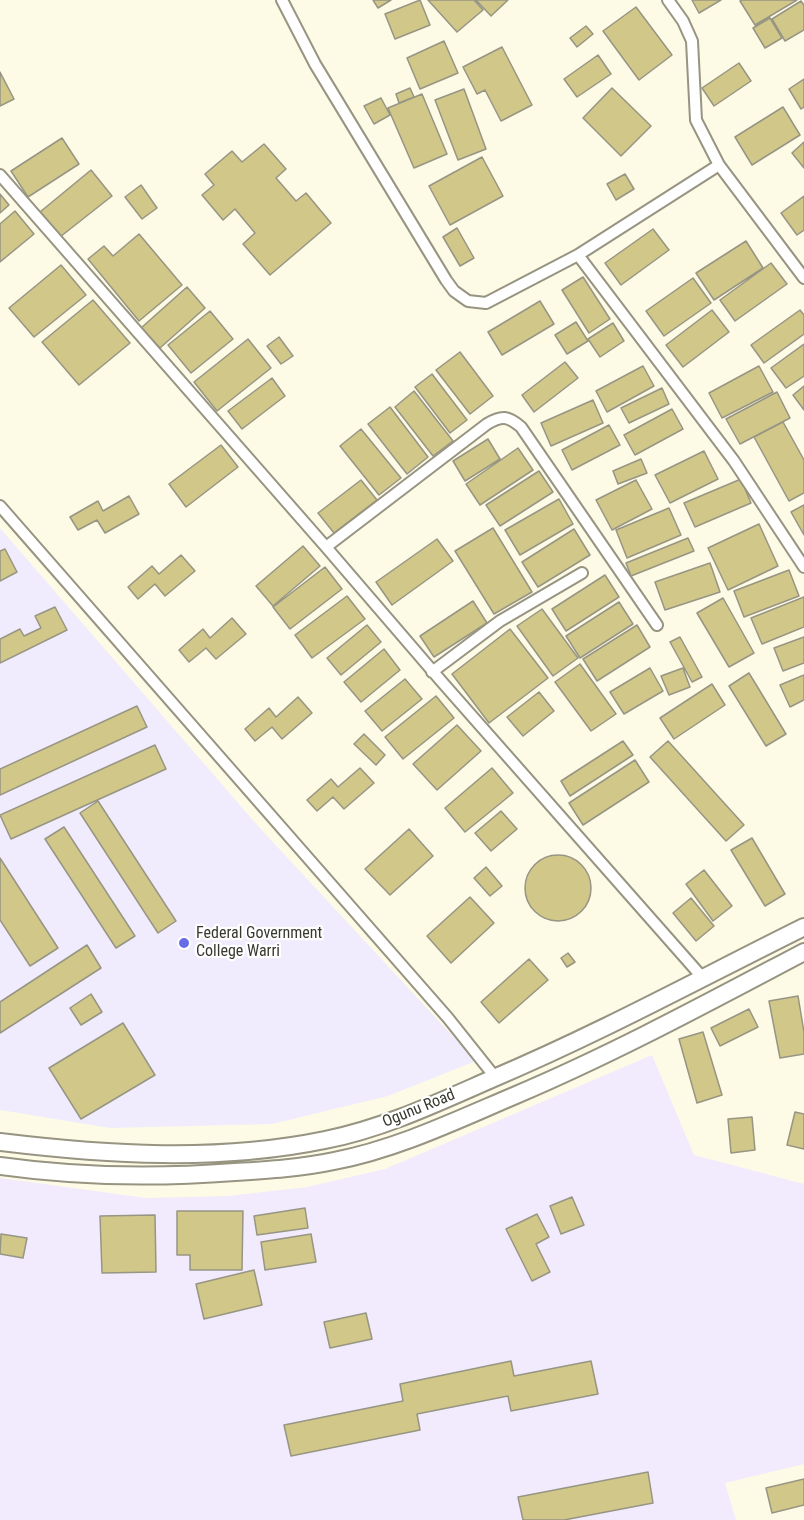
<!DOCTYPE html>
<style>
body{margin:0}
canvas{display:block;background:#fdfae6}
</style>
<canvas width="804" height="1520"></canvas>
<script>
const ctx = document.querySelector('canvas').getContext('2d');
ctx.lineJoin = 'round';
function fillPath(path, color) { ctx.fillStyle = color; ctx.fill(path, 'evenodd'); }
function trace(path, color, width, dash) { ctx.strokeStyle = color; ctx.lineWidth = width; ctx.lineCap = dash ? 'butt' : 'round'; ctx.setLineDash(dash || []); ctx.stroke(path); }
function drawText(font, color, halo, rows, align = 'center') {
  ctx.font = font + ' "Roboto Condensed",sans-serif'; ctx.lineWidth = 4.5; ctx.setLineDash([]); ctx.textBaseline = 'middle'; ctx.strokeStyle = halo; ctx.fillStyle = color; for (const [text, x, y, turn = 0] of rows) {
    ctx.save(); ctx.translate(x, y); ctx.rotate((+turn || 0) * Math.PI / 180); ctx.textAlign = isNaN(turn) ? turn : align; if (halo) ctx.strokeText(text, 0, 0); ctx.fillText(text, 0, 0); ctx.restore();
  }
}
const industrial = new Path2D(`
 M652,1055L694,1155L804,1184V1464L725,1483L736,1520H0V1178L146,1198L228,1196L307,1187L385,1169Z`);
const education = new Path2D(`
 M0,528L258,826L476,1061L388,1096L272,1124L110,1128L0,1110Z`);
const building = new Path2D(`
 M373,0H391L378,8Z
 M420,0L430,25L395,39L385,14Z
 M428,0H474L483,10L457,32Z
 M476,0H508L491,16Z
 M692,0H721L699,13Z
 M742,0H797L755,25L740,1Z
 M801,1L804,5V30L785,41L772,19Z
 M636,7L672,55L639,80L603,31Z
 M770,18L782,38L765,48L753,28Z
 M586,26L593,34L577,47L570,38Z
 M444,41L458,73L420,89L407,58Z
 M502,47L532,105L501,121L485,90L477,94L463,67Z
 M598,55L611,74L577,97L564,79Z
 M739,63L751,81L714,106L702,88Z
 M0,72L14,99L0,106Z
 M804,79V107L801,109L789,89Z
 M410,88L414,97L399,103L396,94Z
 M612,88L651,126L621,156L583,118Z
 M464,89L486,149L458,160L435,100Z
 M422,94L447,154L414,168L388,108Z
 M381,98L390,115L374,124L364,106Z
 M783,107L800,135L752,165L735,137Z
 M62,138L79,164L28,197L11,171Z
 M804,142V168L792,153Z
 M264,144L286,169L276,178L296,201L306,193L331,223L270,275L243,244L255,233L235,209L223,220L202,195L214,185L205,174L232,151L242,162Z
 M482,157L503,196L450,225L429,186Z
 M91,170L112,196L60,237L40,212Z
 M625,174L634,189L616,200L607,184Z
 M141,185L157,208L142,219L125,197Z
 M0,194L9,205L0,213Z
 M804,196V230L797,235L781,213Z
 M15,211L34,234L0,262V224Z
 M457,228L474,258L460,266L443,237Z
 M653,229L669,250L621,285L605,263Z
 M139,234L182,285L139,321L88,259L104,246L113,256Z
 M746,241L763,268L714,300L696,273Z
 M771,263L787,284L735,321L720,300Z
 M61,265L86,295L34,337L9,308Z
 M583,277L610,319L589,333L562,290Z
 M693,278L711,303L664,336L646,311Z
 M187,287L205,308L160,348L141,328Z
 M93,300L130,343L79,385L42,342Z
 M540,301L554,324L502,355L488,332Z
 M712,310L729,332L683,367L666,345Z
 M800,310L804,315V334L764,363L751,345Z
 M210,311L233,339L191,373L168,345Z
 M576,322L588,341L567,354L555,335Z
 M613,323L624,341L600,357L588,339Z
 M279,337L293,356L281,364L267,346Z
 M248,339L271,368L217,411L194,382Z
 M804,344V376L786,388L771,368Z
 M460,352L493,396L470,414L436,370Z
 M565,362L578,378L534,412L522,395Z
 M643,366L654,386L607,412L596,391Z
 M759,366L773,392L722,418L709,393Z
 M432,374L467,420L450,433L415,387Z
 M272,378L285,396L242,429L228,411Z
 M804,386V410L793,395Z
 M662,388L669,404L629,423L621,408Z
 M414,391L453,441L433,456L395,407Z
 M777,392L790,418L740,444L726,419Z
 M593,400L603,423L551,446L541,423Z
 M390,407L428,457L407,474L368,424Z
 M672,409L683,429L635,455L624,435Z
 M783,422L804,460V493L789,501L754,437Z
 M609,425L620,445L572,470L562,450Z
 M361,429L401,478L379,495L340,446Z
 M488,439L500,459L465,481L453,461Z
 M221,445L238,467L186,507L169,484Z
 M518,448L533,470L480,505L466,484Z
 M704,451L718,479L670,503L655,475Z
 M641,459L647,473L618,484L613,471Z
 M539,471L553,492L500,526L486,505Z
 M741,479L751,503L695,527L684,503Z
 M361,480L377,500L334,533L318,513Z
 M636,480L652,509L612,530L596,500Z
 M129,496L139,514L105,533L97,520L78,530L70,517L98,501L103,511Z
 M559,499L573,524L520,555L505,530Z
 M804,505V535L791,512Z
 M669,508L681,535L627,558L616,530Z
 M759,524L778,566L728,590L708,548Z
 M493,528L532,592L494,614L455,551Z
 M574,529L590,555L538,587L522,562Z
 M688,538L694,551L631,576L626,563Z
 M437,539L453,561L392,605L376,582Z
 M303,546L320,566L273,606L256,586Z
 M5,549L17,572L0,581V551Z
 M181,555L195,571L165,596L155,584L138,599L128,587L152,566L159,574Z
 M710,563L720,592L665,610L655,582Z
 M325,567L342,589L290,629L273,607Z
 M789,570L799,596L744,617L734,591Z
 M605,575L619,597L566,631L552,609Z
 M347,596L365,619L312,658L295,635Z
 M804,597V627L762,644L751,618Z
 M723,598L754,653L729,667L697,613Z
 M473,601L487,623L434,657L420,636Z
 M619,602L633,624L580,658L566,636Z
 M55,607L67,630L0,663V639L20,629L24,636L41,628L35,616Z
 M542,609L578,658L553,676L517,626Z
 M232,618L246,634L216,659L206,648L189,662L179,650L203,629L210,638Z
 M367,625L381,642L341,675L327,658Z
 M637,625L650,647L597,681L583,659Z
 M510,629L548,678L489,723L452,674Z
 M680,637L702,677L692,682L670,642Z
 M804,637V663L783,671L774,648Z
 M384,649L400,670L361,702L344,682Z
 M580,664L616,714L591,731L555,682Z
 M650,668L663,691L624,714L610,692Z
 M683,668L690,687L669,695L661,676Z
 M749,673L786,734L766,746L729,686Z
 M804,675V700L790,707L780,685Z
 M405,679L422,699L382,731L365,711Z
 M712,684L725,705L674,739L660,718Z
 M539,692L554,711L523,736L507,717Z
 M436,696L454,718L403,759L385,737Z
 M298,697L312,713L282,739L272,727L255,741L245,729L269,708L276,717Z
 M137,706L147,727L0,795V769Z
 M457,725L481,751L437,790L413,764Z
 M364,734L385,755L376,765L354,744Z
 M623,741L633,755L570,796L561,781Z
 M668,741L744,825L726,841L650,757Z
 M155,745L166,769L11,839L0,815Z
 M635,760L649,782L583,825L569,803Z
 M360,768L374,783L344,809L333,797L317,811L307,800L331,779L338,787Z
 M492,768L513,793L465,832L445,808Z
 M98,801L176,921L158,933L80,813Z
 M501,811L517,829L491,851L475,833Z
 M64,827L135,936L116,948L45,839Z
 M409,829L433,856L390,895L365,869Z
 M752,838L785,894L765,906L731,850Z
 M525 888a33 33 0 1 1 66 0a33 33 0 1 1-66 0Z
 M0,858L58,948L30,966L0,920Z
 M486,867L502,886L490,896L474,878Z
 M704,870L732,906L713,921L686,884Z
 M470,897L494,923L451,963L427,936Z
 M691,898L714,926L696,941L673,913Z
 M87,945L101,968L0,1033V1002Z
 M568,953L575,962L567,967L561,958Z
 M529,959L548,980L499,1023L481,1002Z
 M91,994L102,1012L81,1025L70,1008Z
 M798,996L804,1032V1054L780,1058L769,1001Z
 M749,1009L758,1027L720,1046L711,1028Z
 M123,1023L155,1075L81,1119L49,1068Z
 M703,1032L722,1095L697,1103L679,1039Z
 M795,1112L804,1114V1149L787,1145Z
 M752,1117L755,1150L731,1153L728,1119Z
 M572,1197L584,1225L561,1234L550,1206Z
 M305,1208L308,1228L257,1235L254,1216Z
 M177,1211H243L242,1270H190V1255H177Z
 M537,1214L549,1237L536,1244L550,1272L532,1281L506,1229Z
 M155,1215L156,1272L102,1273L100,1216Z
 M1,1234L27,1238L23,1258L0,1254Z
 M311,1234L316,1262L265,1270L261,1242Z
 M254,1270L262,1305L204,1319L196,1284Z
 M366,1313L372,1339L330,1348L324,1322Z
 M511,1361L514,1376L591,1361L598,1394L511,1411L508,1396L417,1414L420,1430L291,1456L284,1425L403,1401L400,1384Z
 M648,1472L653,1503L564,1520H523L518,1497Z
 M804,1479V1505L772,1513L766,1488Z`);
const street = new Path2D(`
 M282,0L315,64L446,280L454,291L468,301L486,303L578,255L719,165
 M668,0L683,21L692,41L696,120L719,165L804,278
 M0,175L326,547L442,682L702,977
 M578,255L734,461L804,567
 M0,506L448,1018L495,1077
 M326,547L487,424C502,415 508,416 521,427L657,625
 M432,672L500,621L582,573`);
const secondary = new Path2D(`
 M0,1142C107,1155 218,1162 325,1140C385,1128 439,1102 494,1078C600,1033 701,978 804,927
 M0,1166C78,1177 156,1178 235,1172C268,1170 301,1168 334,1161C397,1149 457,1120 516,1095C615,1053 709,1002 804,952`);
const markers = [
 [184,943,6,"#676de6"]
];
const poiNames = [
 ["Federal Government",196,934],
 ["College Warri",196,952]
];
const streetNames = [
 ["Ogunu Road",419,1109,-22]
];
fillPath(industrial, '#f2ebfd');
fillPath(education, '#f1ecfd');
fillPath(building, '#d1c789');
trace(building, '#979583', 1.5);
trace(street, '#979482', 14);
trace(secondary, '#979482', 20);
trace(street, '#fff', 10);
trace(secondary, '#fff', 16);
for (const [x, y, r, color] of markers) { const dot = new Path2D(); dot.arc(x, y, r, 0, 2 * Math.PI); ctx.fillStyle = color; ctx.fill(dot); trace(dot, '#fff', 2); }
drawText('16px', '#393830', '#fff', poiNames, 'left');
drawText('16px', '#393830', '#fff', streetNames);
</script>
